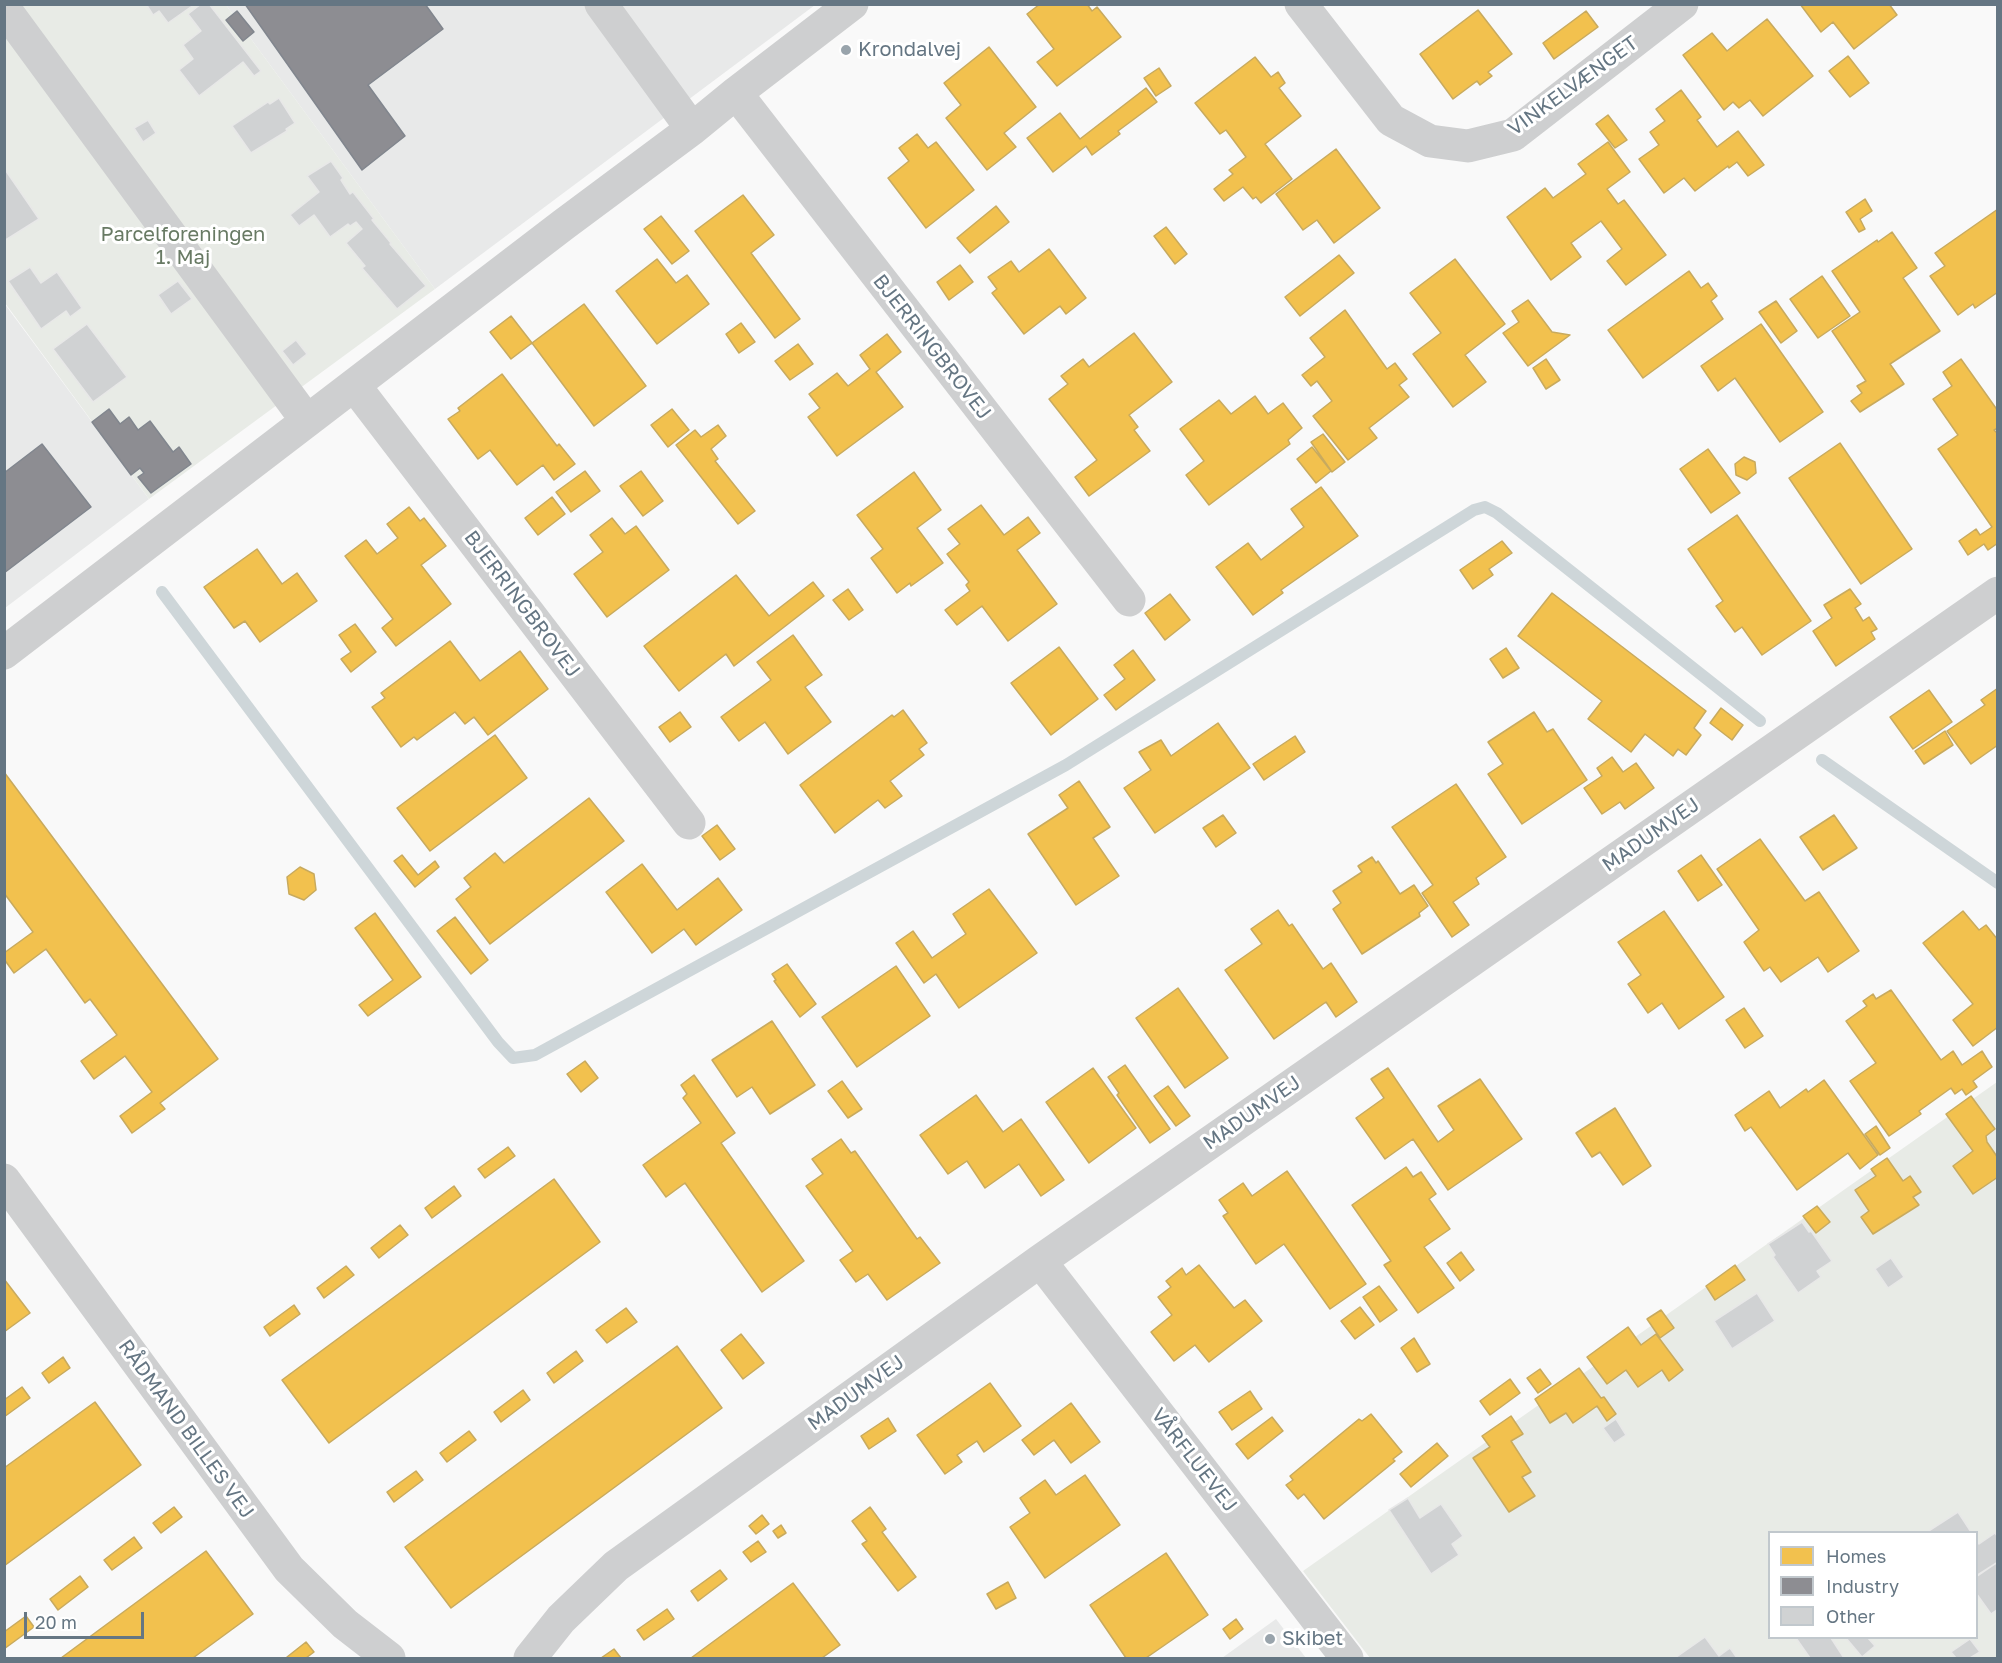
<!DOCTYPE html>
<meta charset="utf-8">
<style>
body{margin:0}
#map{position:relative;width:2002px;height:1663px;overflow:hidden;background:#f9f9f9;font-family:"Golos Text",sans-serif}
canvas{display:block}
.frame{position:absolute;inset:0;border:6px solid #657683;pointer-events:none}
.legend{position:absolute;left:1768px;top:1531px;width:210px;height:108px;box-sizing:border-box;background:#fff;border:2px solid #c1c8cd;margin:0;padding:8px 10px;list-style:none;font-size:18px;color:#657683}
.legend li{display:flex;align-items:center;gap:12px;height:30px}
.legend b{width:30px;border:2px solid #c1c8cd}
.scale{position:absolute;left:24px;top:1612px;width:120px;height:27px;box-sizing:border-box;border:3px solid #657683;border-top:0;padding-left:8px;font-size:18px;line-height:21px;white-space:nowrap;color:#657683;-webkit-text-stroke:4px #fff;paint-order:stroke}
</style>
<div id="map">
<canvas width="2002" height="1663"></canvas>
<div class="frame"></div>
<ul class="legend">
<li><b style="height:16px;background:#f2c14e"></b>Homes</li>
<li><b style="height:16px;background:#8d8d92"></b>Industry</li>
<li><b style="height:16px;background:#d0d2d3"></b>Other</li>
</ul>
<div class="scale">20 m</div>
</div>
<script>
const ctx = document.querySelector('canvas').getContext('2d');
ctx.lineJoin = 'round';
function fillPath(path, color) { ctx.fillStyle = color; ctx.fill(path, 'evenodd'); }
function trace(path, color, width, dash) { ctx.strokeStyle = color; ctx.lineWidth = width; ctx.lineCap = dash ? 'butt' : 'round'; ctx.setLineDash(dash || []); ctx.stroke(path); }
function drawText(font, color, halo, rows, align = 'center') {
  ctx.font = font + ' "Golos Text",sans-serif'; ctx.lineWidth = 6; ctx.setLineDash([]); ctx.textBaseline = 'middle'; ctx.strokeStyle = halo; ctx.fillStyle = color; for (const [text, x, y, turn = 0] of rows) {
    ctx.save(); ctx.translate(x, y); ctx.rotate((+turn || 0) * Math.PI / 180); ctx.textAlign = isNaN(turn) ? turn : align; if (halo) ctx.strokeText(text, 0, 0); ctx.fillText(text, 0, 0); ctx.restore();
  }
}
const built = new Path2D(`
 M226,5H815L435,289Z
 M4,303L149,499L5,608H4Z
 M1276,1619L1306,1658H1222Z`);
const green = new Path2D(`
 M4,5H226L435,289L149,499L5,303Z
 M1997,1082V1658H1370L1303,1571ZM1770,1532H1976V1638H1770Z`);
const homes = new Path2D(`
 M1040,4H1087L1092,11L1097,7L1121,37L1057,86L1037,62L1054,49L1027,14Z
 M1800,4H1889L1897,15L1854,49L1833,22L1821,32Z
 M1478,10L1512,54L1488,72L1492,76L1480,85L1477,81L1453,99L1420,54Z
 M1586,11L1598,27L1554,59L1543,43Z
 M1767,19L1813,76L1763,116L1750,100L1739,108L1733,102L1724,110L1683,55L1712,33L1727,51Z
 M989,47L1036,107L1004,133L1016,147L987,170L946,118L961,105L944,83Z
 M1848,56L1869,83L1850,97L1829,71Z
 M1255,57L1271,77L1278,72L1285,83L1279,88L1301,116L1265,144L1292,179L1261,203L1256,197L1253,199L1243,187L1224,201L1214,189L1233,174L1229,170L1246,157L1226,130L1220,134L1195,103Z
 M1159,68L1171,86L1156,96L1144,78Z
 M1146,88L1157,102L1118,131L1120,134L1092,155L1086,146L1053,172L1027,138L1060,113L1080,139Z
 M1681,90L1701,117L1697,120L1717,147L1738,131L1764,165L1748,176L1737,162L1729,168L1728,166L1695,191L1684,178L1664,193L1639,159L1659,145L1650,132L1665,121L1656,109Z
 M1608,115L1627,140L1615,148L1596,124Z
 M917,134L928,148L936,142L974,190L926,228L888,178L909,161L899,148Z
 M1608,142L1630,172L1607,189L1618,204L1624,200L1666,255L1626,285L1607,261L1622,249L1601,221L1571,243L1581,257L1551,280L1507,217L1545,188L1553,198L1586,174L1578,164Z
 M1336,149L1380,208L1334,243L1317,220L1303,230L1276,194Z
 M743,195L774,235L751,253L800,319L775,338L695,231Z
 M1865,199L1872,211L1860,219L1865,229L1859,232L1846,212Z
 M996,206L1009,222L970,253L957,238Z
 M1998,209V292L1975,308L1973,304L1958,315L1930,276L1945,266L1935,253Z
 M661,216L689,251L672,264L644,229Z
 M1166,227L1187,254L1175,264L1154,236Z
 M1892,232L1917,268L1903,278L1940,331L1890,364L1904,384L1860,412L1851,401L1862,393L1857,386L1866,381L1832,331L1860,312L1832,271L1877,240L1878,242Z
 M1049,249L1086,298L1066,314L1060,306L1024,334L992,293L997,289L988,277L1011,261L1019,272Z
 M1339,255L1354,273L1300,316L1285,297Z
 M657,259L676,283L687,275L709,304L657,344L616,291Z
 M1455,259L1505,324L1465,355L1486,382L1453,407L1413,354L1441,333L1410,293Z
 M960,265L973,282L949,300L937,282Z
 M1689,271L1701,288L1708,283L1717,296L1711,301L1723,319L1643,378L1608,330Z
 M1822,276L1850,316L1818,338L1790,299Z
 M1528,300L1552,332L1570,335L1528,366L1503,333L1519,322L1512,311Z
 M1776,301L1797,331L1781,343L1759,312Z
 M584,304L646,386L594,426L532,343Z
 M1345,310L1387,369L1395,363L1407,379L1399,385L1409,397L1369,428L1377,438L1348,460L1313,416L1332,401L1317,381L1311,386L1302,375L1325,357L1310,338Z
 M511,316L532,343L511,359L490,332Z
 M741,323L755,342L739,353L726,334Z
 M1761,324L1823,412L1780,442L1735,378L1718,391L1701,366Z
 M1134,333L1172,382L1129,415L1138,427L1134,430L1150,451L1089,496L1075,477L1097,460L1049,399L1068,384L1061,376L1083,359L1089,367Z
 M887,334L901,352L876,372L903,407L837,456L808,417L820,408L809,394L837,373L848,386L870,369L860,355Z
 M798,344L813,364L790,380L775,361Z
 M1546,359L1560,380L1546,389L1533,368Z
 M1961,359L1998,411V428L1994,430L1998,434V543L1988,550L1984,544L1968,555L1959,541L1976,529L1980,535L1992,527L1938,449L1958,435L1933,399L1952,386L1943,372Z
 M502,374L557,446L559,444L575,464L554,480L543,465L517,485L490,450L478,459L448,419L460,411L458,408Z
 M1255,396L1268,414L1283,403L1302,428L1288,440L1290,444L1209,505L1186,475L1204,461L1180,429L1219,400L1231,414Z
 M672,409L689,430L668,447L651,425Z
 M718,425L726,436L711,449L718,459L715,461L755,511L738,524L676,445L695,430L701,437Z
 M1323,434L1345,462L1332,472L1311,442Z
 M1840,443L1912,549L1861,584L1789,478Z
 M1312,447L1331,471L1316,483L1297,459Z
 M1708,449L1740,493L1711,513L1680,469Z
 M1744,457L1755,462L1756,473L1747,480L1736,475L1735,464Z
 M585,471L600,491L571,512L556,492Z
 M641,471L663,501L643,516L620,486Z
 M914,472L941,510L917,528L943,563L911,586L910,583L897,593L871,558L883,549L857,515Z
 M1321,487L1358,536L1281,590L1283,593L1253,615L1216,567L1248,543L1261,560L1304,527L1291,509Z
 M552,497L565,514L538,535L525,518Z
 M981,505L1004,535L1028,517L1040,533L1017,550L1057,604L1008,641L982,606L957,625L945,610L970,591L966,585L969,582L947,554L960,544L948,529Z
 M409,507L420,521L424,518L446,546L421,565L451,604L396,646L382,628L393,619L345,556L366,540L377,554L398,538L387,524Z
 M1737,515L1811,621L1762,655L1742,627L1735,632L1716,606L1723,601L1688,549Z
 M612,518L625,534L636,526L669,570L607,617L574,574L603,552L590,535Z
 M1502,541L1512,553L1489,569L1493,575L1473,589L1460,570Z
 M257,549L282,584L297,573L317,601L260,642L245,621L234,628L204,587Z
 M736,575L769,616L813,582L824,596L734,666L726,654L679,691L644,646Z
 M848,589L863,610L849,620L833,600Z
 M1850,589L1861,604L1855,608L1863,621L1869,617L1877,629L1871,632L1875,639L1836,666L1813,631L1832,618L1824,605Z
 M1552,593L1706,711L1694,728L1701,735L1686,755L1678,749L1673,756L1645,734L1631,752L1588,719L1602,701L1518,636Z
 M1170,594L1190,620L1165,640L1145,613Z
 M355,624L376,652L351,672L341,659L351,652L339,635Z
 M793,635L822,675L805,687L831,722L788,754L765,722L739,741L721,717L771,680L757,662Z
 M450,641L480,681L520,651L548,689L488,735L474,717L465,724L455,712L417,740L414,737L401,747L372,707L385,698L381,693Z
 M1059,647L1098,699L1051,735L1011,683Z
 M1506,648L1519,668L1503,678L1490,659Z
 M1133,650L1155,680L1116,710L1104,695L1125,679L1114,665Z
 M1998,688V745L1971,764L1947,731L1985,705L1981,700Z
 M1929,690L1952,722L1913,749L1890,717Z
 M1721,708L1743,725L1732,740L1710,723Z
 M903,710L927,743L919,749L924,755L890,781L902,796L885,808L878,800L835,833L800,785L892,715L894,717Z
 M680,712L691,727L670,742L659,727Z
 M1534,712L1547,732L1553,729L1587,780L1522,824L1488,774L1503,764L1488,742Z
 M1218,723L1250,768L1155,833L1124,788L1151,770L1139,752L1161,740L1171,756Z
 M1945,731L1953,745L1924,764L1915,751Z
 M495,735L527,778L430,851L397,808Z
 M1295,736L1305,752L1264,780L1253,764Z
 M1612,757L1623,772L1636,763L1654,788L1625,809L1620,802L1602,814L1584,788L1602,776L1597,768Z
 M4,772L218,1059L160,1103L165,1109L132,1133L120,1116L152,1092L125,1056L94,1079L81,1061L117,1035L90,999L85,1003L46,949L14,973L4,959V953L33,932L4,893Z
 M1079,781L1110,827L1093,838L1119,876L1076,905L1028,834L1068,808L1059,795Z
 M1456,784L1506,857L1476,878L1479,884L1453,902L1469,925L1452,937L1422,893L1433,885L1392,827Z
 M589,798L624,841L490,944L456,899L471,887L464,878L495,853L504,863Z
 M1223,815L1236,833L1216,847L1203,828Z
 M1834,815L1857,848L1823,870L1800,837Z
 M717,825L735,849L720,860L702,836Z
 M1760,839L1805,901L1819,892L1859,951L1828,972L1818,957L1781,982L1770,967L1764,971L1744,942L1759,930L1717,869Z
 M402,855L418,875L435,861L439,867L415,887L394,861Z
 M1701,855L1722,885L1698,901L1678,871Z
 M1372,857L1376,863L1378,861L1400,894L1414,885L1428,906L1419,913L1420,916L1362,954L1333,909L1341,903L1333,891L1362,872L1358,866Z
 M642,864L677,910L718,878L742,910L696,945L684,929L652,953L606,892Z
 M300,867L314,874L316,890L304,900L289,894L287,877Z
 M989,889L1037,953L959,1008L936,974L924,983L896,943L913,931L932,958L966,934L953,914Z
 M1278,910L1289,926L1292,924L1323,969L1331,963L1357,1002L1336,1017L1326,1002L1274,1039L1225,970L1262,944L1251,929Z
 M1664,911L1724,997L1679,1029L1662,1003L1648,1013L1628,984L1641,975L1618,942Z
 M1963,911L1979,930L1986,925L1998,940V1027L1973,1046L1953,1020L1973,1004L1923,943Z
 M375,913L421,977L368,1016L359,1005L393,980L355,928Z
 M455,917L488,960L471,974L437,931Z
 M787,964L816,1004L800,1017L774,981L776,980L772,974Z
 M896,966L930,1016L857,1067L822,1017Z
 M1178,988L1228,1058L1185,1088L1136,1018Z
 M1891,990L1941,1060L1953,1051L1962,1065L1982,1051L1992,1067L1973,1081L1977,1087L1966,1095L1962,1089L1955,1094L1951,1088L1919,1111L1921,1114L1889,1136L1850,1081L1876,1063L1846,1021L1867,1006L1863,1001L1873,994L1876,999Z
 M1744,1008L1763,1036L1745,1048L1726,1020Z
 M772,1021L815,1085L770,1114L752,1087L737,1097L712,1060Z
 M585,1061L598,1078L581,1092L567,1074Z
 M1125,1065L1170,1129L1150,1143L1117,1095L1119,1093L1108,1077Z
 M1093,1068L1136,1128L1089,1163L1046,1102Z
 M1388,1068L1438,1142L1454,1130L1438,1106L1480,1079L1522,1139L1448,1190L1413,1139L1385,1159L1356,1118L1384,1098L1371,1079Z
 M694,1075L735,1133L721,1143L804,1261L762,1292L685,1183L666,1197L643,1165L701,1123L683,1098L687,1094L681,1085Z
 M1824,1080L1878,1155L1860,1169L1848,1153L1797,1190L1751,1127L1745,1131L1735,1115L1769,1091L1780,1108L1806,1089L1808,1092Z
 M842,1081L862,1109L848,1118L828,1091Z
 M1168,1086L1190,1116L1176,1126L1154,1096Z
 M976,1095L1003,1132L1021,1119L1064,1180L1041,1196L1019,1164L985,1188L967,1161L948,1174L920,1135Z
 M1971,1096L1995,1129L1986,1136L1987,1142L1998,1158V1177L1973,1194L1953,1166L1973,1151L1946,1114Z
 M1615,1108L1651,1166L1623,1185L1600,1152L1592,1157L1576,1133Z
 M1876,1126L1890,1148L1880,1155L1865,1134Z
 M841,1139L851,1153L855,1151L917,1239L920,1237L940,1263L887,1300L868,1274L856,1282L840,1260L853,1251L806,1186L823,1174L812,1159Z
 M508,1147L515,1156L485,1178L478,1169Z
 M1887,1158L1903,1181L1910,1176L1921,1192L1913,1197L1919,1205L1873,1234L1861,1217L1869,1211L1855,1190L1876,1176L1871,1169Z
 M1406,1167L1413,1177L1421,1172L1436,1194L1429,1199L1450,1229L1424,1247L1454,1288L1418,1313L1384,1265L1391,1261L1352,1205Z
 M1287,1171L1366,1284L1330,1309L1284,1244L1256,1264L1223,1216L1228,1213L1219,1200L1243,1183L1252,1196Z
 M554,1179L600,1242L329,1443L282,1380Z
 M454,1186L461,1196L432,1218L425,1208Z
 M1817,1206L1830,1222L1816,1233L1803,1216Z
 M400,1225L408,1235L379,1258L371,1248Z
 M1461,1252L1474,1270L1460,1281L1447,1263Z
 M1199,1265L1234,1308L1245,1300L1262,1321L1209,1362L1195,1345L1174,1361L1151,1332L1172,1315L1158,1297L1171,1287L1166,1281L1182,1268L1186,1275Z
 M1735,1265L1745,1280L1715,1300L1706,1286Z
 M346,1266L354,1275L324,1298L317,1288Z
 M4,1279L30,1313L4,1332Z
 M1379,1286L1397,1310L1380,1322L1363,1297Z
 M294,1305L300,1314L270,1336L264,1327Z
 M1360,1307L1374,1325L1355,1339L1341,1321Z
 M626,1308L637,1322L607,1343L596,1330Z
 M1661,1310L1674,1328L1660,1338L1647,1319Z
 M1628,1327L1641,1345L1656,1334L1683,1370L1669,1381L1662,1370L1638,1387L1626,1370L1607,1384L1587,1357Z
 M741,1334L764,1363L743,1379L721,1350Z
 M1414,1338L1430,1364L1417,1372L1401,1348Z
 M677,1346L722,1408L451,1608L405,1547Z
 M576,1351L583,1361L554,1383L547,1373Z
 M63,1357L70,1368L49,1383L42,1373Z
 M1579,1368L1601,1398L1604,1397L1616,1414L1607,1421L1597,1406L1573,1423L1566,1413L1550,1423L1535,1399Z
 M1540,1369L1551,1384L1538,1393L1527,1378Z
 M1510,1379L1520,1393L1490,1415L1480,1401Z
 M990,1383L1021,1426L984,1452L977,1441L957,1455L962,1462L945,1474L917,1435Z
 M22,1387L30,1398L4,1417V1400Z
 M523,1390L530,1400L501,1422L494,1412Z
 M1250,1391L1262,1409L1232,1430L1219,1412Z
 M95,1402L141,1465L4,1566V1468Z
 M1071,1403L1100,1442L1071,1463L1054,1440L1034,1455L1022,1440Z
 M1371,1414L1402,1452L1393,1459L1395,1461L1324,1519L1304,1494L1298,1499L1286,1485L1293,1480L1290,1476L1359,1419L1362,1421Z
 M1511,1416L1523,1434L1511,1441L1531,1472L1522,1477L1535,1496L1509,1512L1473,1458L1490,1447L1482,1436Z
 M1272,1417L1283,1431L1248,1459L1236,1444Z
 M888,1418L896,1431L869,1449L861,1436Z
 M469,1431L476,1440L447,1462L440,1453Z
 M1437,1443L1448,1456L1411,1487L1400,1474Z
 M416,1471L423,1480L394,1502L387,1492Z
 M1085,1475L1120,1525L1045,1578L1010,1527L1030,1513L1020,1498L1045,1480L1056,1495Z
 M174,1507L182,1517L161,1533L153,1523Z
 M870,1507L886,1529L882,1532L916,1577L898,1591L862,1544L867,1541L852,1521Z
 M762,1515L769,1524L756,1534L749,1526Z
 M781,1525L786,1533L778,1538L773,1531Z
 M134,1537L142,1548L112,1570L104,1560Z
 M758,1541L766,1552L751,1562L743,1552Z
 M206,1551L253,1614L193,1658H61Z
 M1166,1553L1208,1615L1146,1658H1126L1090,1605Z
 M720,1570L727,1579L698,1601L691,1591Z
 M80,1576L88,1587L58,1610L50,1599Z
 M1008,1582L1016,1598L996,1609L987,1594Z
 M793,1583L840,1645L822,1658H691Z
 M667,1609L674,1619L644,1640L637,1630Z
 M26,1616L34,1627L4,1649V1632Z
 M1236,1619L1243,1629L1230,1639L1223,1629Z
 M306,1642L314,1652L306,1658H288L287,1657Z
 M614,1649L621,1658H601Z`);
const industry = new Path2D(`
 M245,4H425L443,29L368,85L405,136L362,170Z
 M237,11L254,32L243,41L226,20Z
 M109,409L120,424L129,417L138,430L150,421L173,452L179,447L191,464L151,493L138,477L144,473L140,468L131,475L92,422Z
 M42,444L91,507L4,573V473Z`);
const stream = new Path2D(`
 M162,592L498,1042L513,1058L535,1055L1066,765L1474,510L1485,507L1497,513L1760,721
 M1822,760L1998,883`);
const building = new Path2D(`
 M146,4H195L168,23L159,11L153,15Z
 M201,4H209L261,71L254,76L243,62L199,96L179,70L193,59L183,45L201,31L188,14Z
 M279,98L295,123L286,129L287,131L251,153L232,126L268,102L270,104Z
 M148,120L156,133L143,142L134,128Z
 M331,161L343,178L341,180L350,194L353,192L374,219L372,220L391,243L390,244L426,286L397,309L362,268L365,266L346,243L362,229L356,222L350,226L348,224L330,237L314,215L299,226L290,215L319,192L307,176Z
 M4,168L39,219L4,241Z
 M30,267L41,283L57,272L82,308L70,317L66,311L41,329L8,281Z
 M178,281L192,299L171,314L158,295Z
 M87,324L127,377L93,402L53,349Z
 M296,340L307,354L293,365L282,351Z
 M1802,1222L1809,1232L1811,1231L1832,1261L1817,1271L1821,1277L1798,1293L1773,1257L1775,1255L1768,1244Z
 M1891,1258L1904,1277L1888,1288L1875,1269Z
 M1757,1293L1775,1321L1732,1349L1714,1321Z
 M1616,1419L1626,1435L1614,1443L1603,1428Z
 M1408,1498L1420,1518L1441,1504L1463,1536L1452,1544L1459,1555L1431,1574L1389,1510Z
 M1958,1512L1971,1532H1927Z
 M1995,1533L1998,1537V1562L1976,1576V1540L1979,1544Z
 M1998,1562V1609L1991,1614L1976,1593V1577Z
 M1705,1637L1719,1656L1730,1648L1737,1658H1675Z
 M1796,1638H1831L1844,1658H1810Z
 M1846,1638H1868L1875,1646L1862,1657Z
 M1970,1639L1980,1652L1970,1658H1956L1951,1652Z`);
const minor = new Path2D(`
 M601,4L692,129
 M1301,4L1391,120L1430,141L1468,146L1513,135L1682,4
 M4,8L307,421
 M736,93L1129,600
 M354,385L689,823
 M4,653L563,225L692,129L736,93L852,4
 M4,1180L289,1569L345,1624L389,1658
 M1040,1261L1347,1658
 M530,1658L561,1619L616,1566L1040,1261L1998,593`);
const markers = [
 [846,50,6,"#99a4ac"],
 [1270,1639,6,"#99a4ac"]
];
const poiNames = [
 ["Krondalvej",858,50],
 ["Skibet",1282,1639]
];
const streetNames = [
 ["VINKELVÆNGET",1573,86,-36],
 ["BJERRINGBROVEJ",932,347,52],
 ["BJERRINGBROVEJ",522,604,53],
 ["MADUMVEJ",1651,835,-35],
 ["MADUMVEJ",1252,1113,-35],
 ["MADUMVEJ",856,1393,-36],
 ["RÅDMAND BILLES VEJ",186,1429,54],
 ["VÅRFLUEVEJ",1194,1460,52]
];
const parkNames = [
 ["Parcelforeningen",183,235],
 ["1. Maj",183,258]
];
fillPath(built, '#e8e9e9');
fillPath(green, '#e8ebe6');
fillPath(homes, '#f2c14e');
trace(homes, '#c8aa5e', 1.5);
fillPath(industry, '#8d8d92');
trace(industry, '#81868e', 1.5);
trace(stream, '#ced6d9', 12);
fillPath(building, '#d0d2d3');
trace(building, '#e8e8e8', 1.5);
trace(minor, '#cecfd0', 33);
for (const [x, y, r, color] of markers) { const dot = new Path2D(); dot.arc(x, y, r, 0, 2 * Math.PI); ctx.fillStyle = color; ctx.fill(dot); trace(dot, '#fff', 2); }
drawText('20px', '#657683', '#fff', poiNames, 'left');
drawText('20px', '#657683', '#fff', streetNames);
drawText('20px', '#687a64', '#fff', parkNames);
</script>
